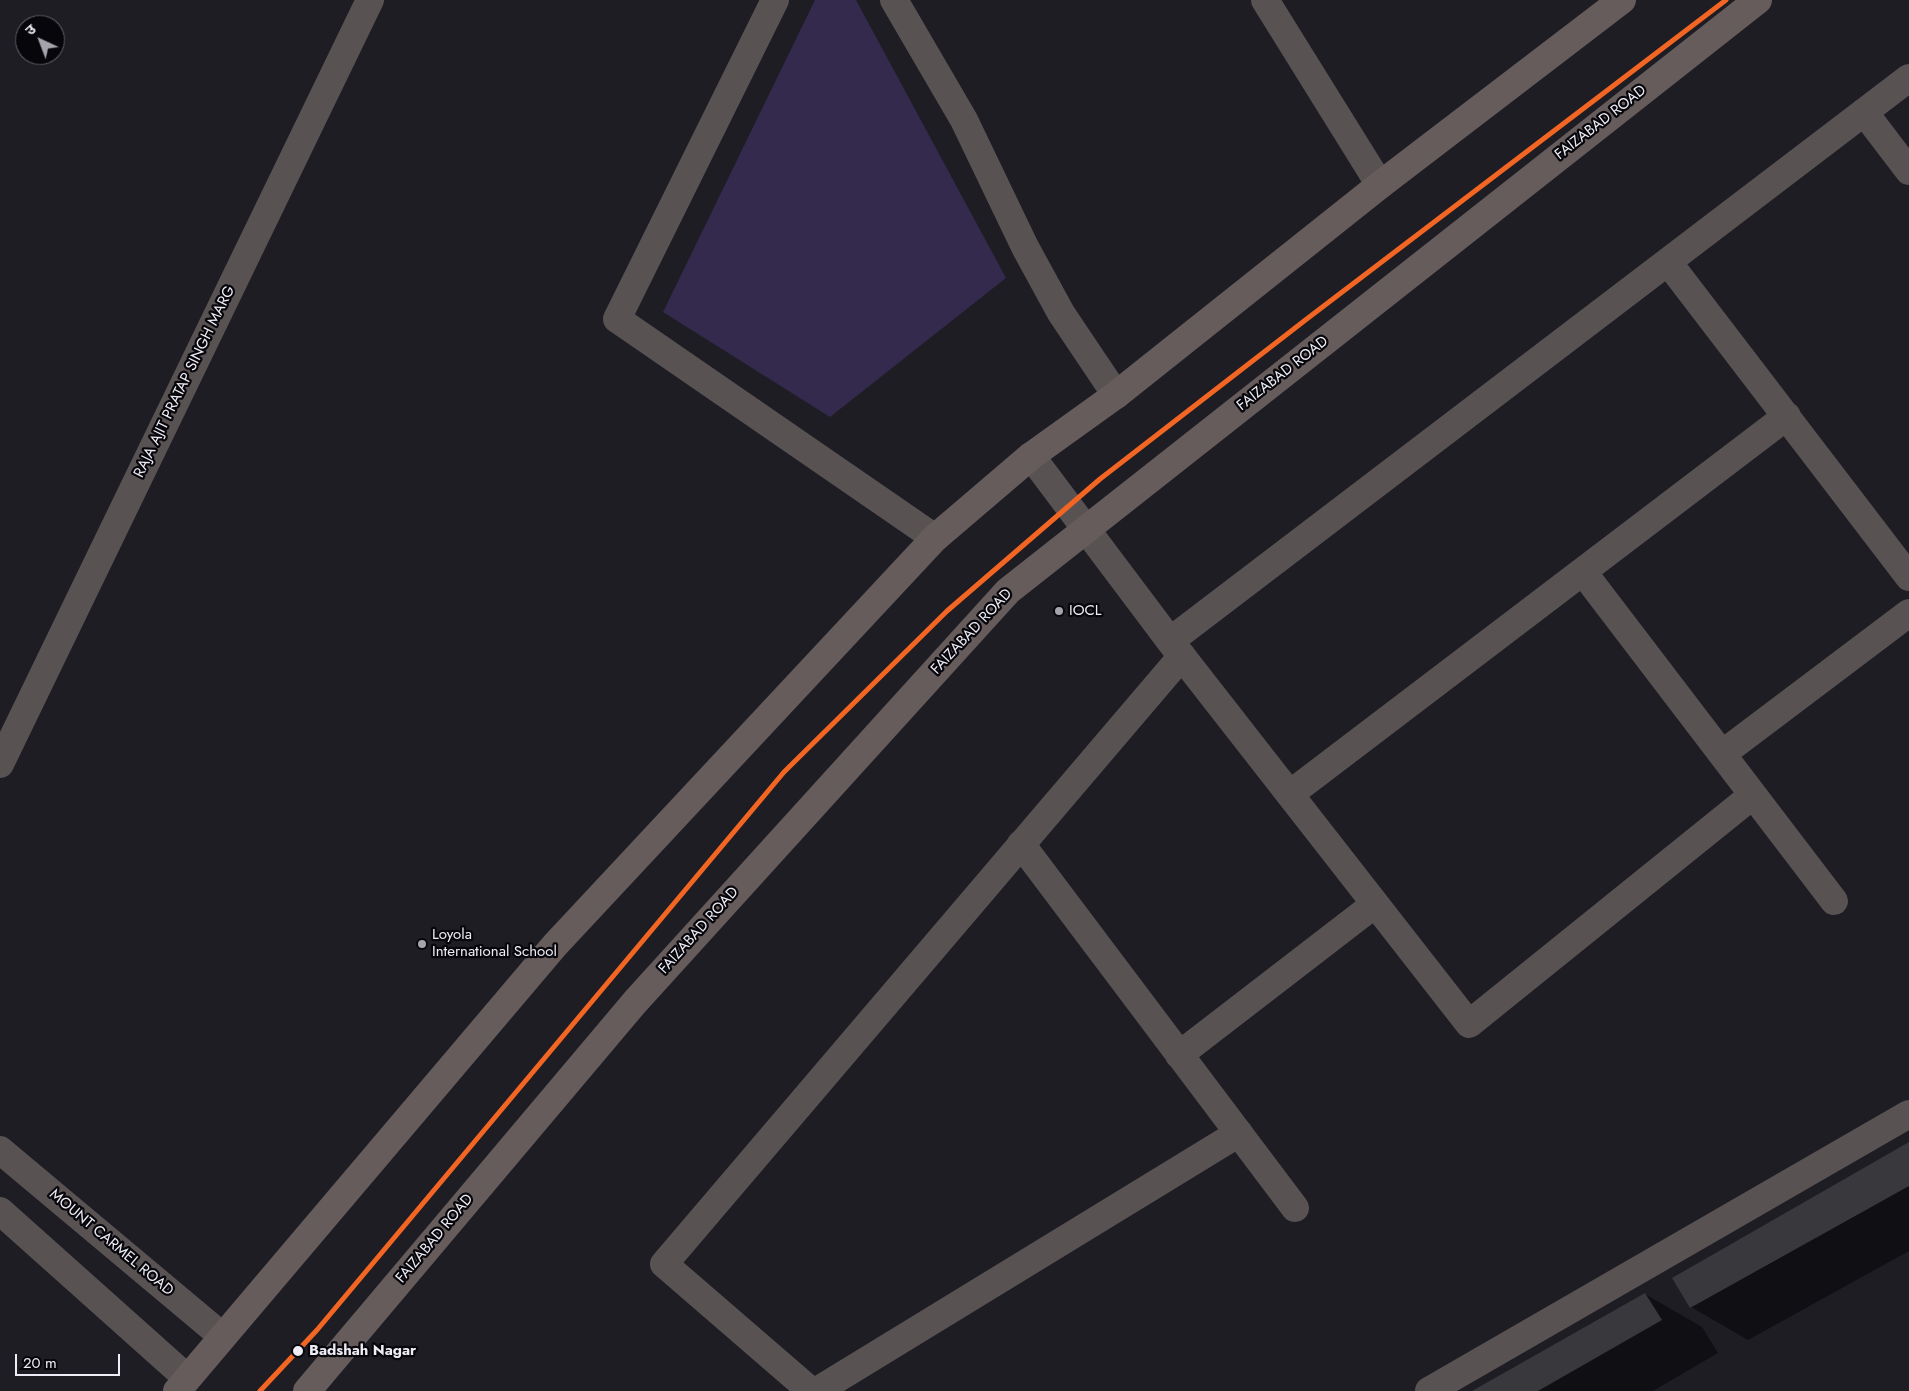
<!DOCTYPE html>
<meta charset="utf-8">
<style>
body{margin:0}
#map{position:relative;width:1909px;height:1391px;overflow:hidden;background:#1e1d24;font-family:Jost,"Noto Sans Devanagari",sans-serif}
canvas{display:block}
.north{position:absolute;left:15px;top:15px;width:50px;height:50px;box-sizing:border-box;background:#07060b;border:1px solid #636269;border-radius:50%;rotate:317deg;font-size:14px;font-weight:700;line-height:20px;text-align:center;color:#eeedf6}
.north::after{content:'';display:block;margin:auto;width:18px;height:22px;background:#a5a4ac;clip-path:polygon(50% 0,100% 100%,50% 72%,0 100%)}
.scale{position:absolute;left:15px;top:1354px;width:105px;height:22px;box-sizing:border-box;border:2px solid #eeedf6;border-top:0;padding-left:6px;font-size:15px;line-height:18px;white-space:nowrap;color:#eeedf6;-webkit-text-stroke:4px #07060b;paint-order:stroke}
</style>
<div id="map">
<canvas width="1909" height="1391"></canvas>
<div class="north">उ</div>
<div class="scale">20 m</div>
</div>
<script>
const ctx = document.querySelector('canvas').getContext('2d');
ctx.lineJoin = 'round';
function fillPath(path, color) { ctx.fillStyle = color; ctx.fill(path, 'evenodd'); }
function trace(path, color, width, dash) { ctx.strokeStyle = color; ctx.lineWidth = width; ctx.lineCap = dash ? 'butt' : 'round'; ctx.setLineDash(dash || []); ctx.stroke(path); }
function drawText(font, color, halo, rows, align = 'center') {
  ctx.font = font + ' Jost,sans-serif'; ctx.lineWidth = 4.5; ctx.setLineDash([]); ctx.textBaseline = 'middle'; ctx.strokeStyle = halo; ctx.fillStyle = color; for (const [text, x, y, turn = 0] of rows) {
    ctx.save(); ctx.translate(x, y); ctx.rotate((+turn || 0) * Math.PI / 180); ctx.textAlign = isNaN(turn) ? turn : align; if (halo) ctx.strokeText(text, 0, 0); ctx.fillText(text, 0, 0); ctx.restore();
  }
}
const green = new Path2D(`
 M815,0H856L1006,278L830,417L663,312Z`);
const shadow = new Path2D(`
 M1909,1143V1251L1748,1340L1691,1307Z
 M1645,1294L1702,1327L1718,1353L1653,1391H1475Z`);
const building = new Path2D(`
 M1909,1142V1186L1690,1308L1672,1278Z
 M1645,1293L1662,1320L1538,1391H1472Z`);
const minor = new Path2D(`
 M775,0L617,319L935,538
 M894,0L964,120L1025,247L1061,313L1116,395
 M1265,0L1380,185
 M1864,112L1909,171
 M1668,262L1909,577
 M1031,456L1170,641L1469,1024L1753,795
 M1583,572L1834,901
 M1170,641L1909,78
 M1722,754L1909,613
 M0,764L370,0
 M1290,794L1787,416
 M1021,844L1295,1208
 M1179,1055L1375,904
 M0,1150L222,1336
 M0,1211L187,1378
 M811,1391L664,1264L1182,656
 M817,1391L1239,1133
 M1429,1391L1909,1114`);
const major = new Path2D(`
 M177,1391L555,945L935,538L1031,456L1116,395L1380,185L1622,0
 M307,1391L635,1002L1008,591L1758,0`);
const metro1 = new Path2D(`
 M260,1391L317,1330L784,772L947,611L1100,479L1308,318L1726,0`);
const markers = [
 [1059,611,5,"#a5a4ac"],
 [422,944,5,"#a5a4ac"],
 [298,1351,6,"#eeedf6"]
];
const streetNames = [
 ["FAIZABAD ROAD",1601,123,-38],
 ["FAIZABAD ROAD",1283,374,-38],
 ["RAJA AJIT PRATAP SINGH MARG",185,382,-64],
 ["FAIZABAD ROAD",972,632,-47],
 ["FAIZABAD ROAD",699,931,-48],
 ["FAIZABAD ROAD",435,1239,-50],
 ["MOUNT CARMEL ROAD",111,1243,40]
];
const poiNames = [
 ["IOCL",1069,611],
 ["Loyola",432,935],
 ["International School",432,952]
];
const stopNames = [
 ["Badshah Nagar",309,1351]
];
fillPath(green, '#332a4d');
fillPath(shadow, '#0007');
fillPath(building, '#38383d');
trace(minor, '#595253', 28);
trace(major, '#665c5c', 28);
trace(metro1, '#f26522', 5);
for (const [x, y, r, color] of markers) { const dot = new Path2D(); dot.arc(x, y, r, 0, 2 * Math.PI); ctx.fillStyle = color; ctx.fill(dot); trace(dot, '#07060b', 2); }
drawText('15px', '#eeedf6', '#07060b', streetNames);
drawText('15px', '#eeedf6', '#07060b', poiNames, 'left');
drawText('bold 15px', '#eeedf6', '#07060b', stopNames, 'left');
</script>
